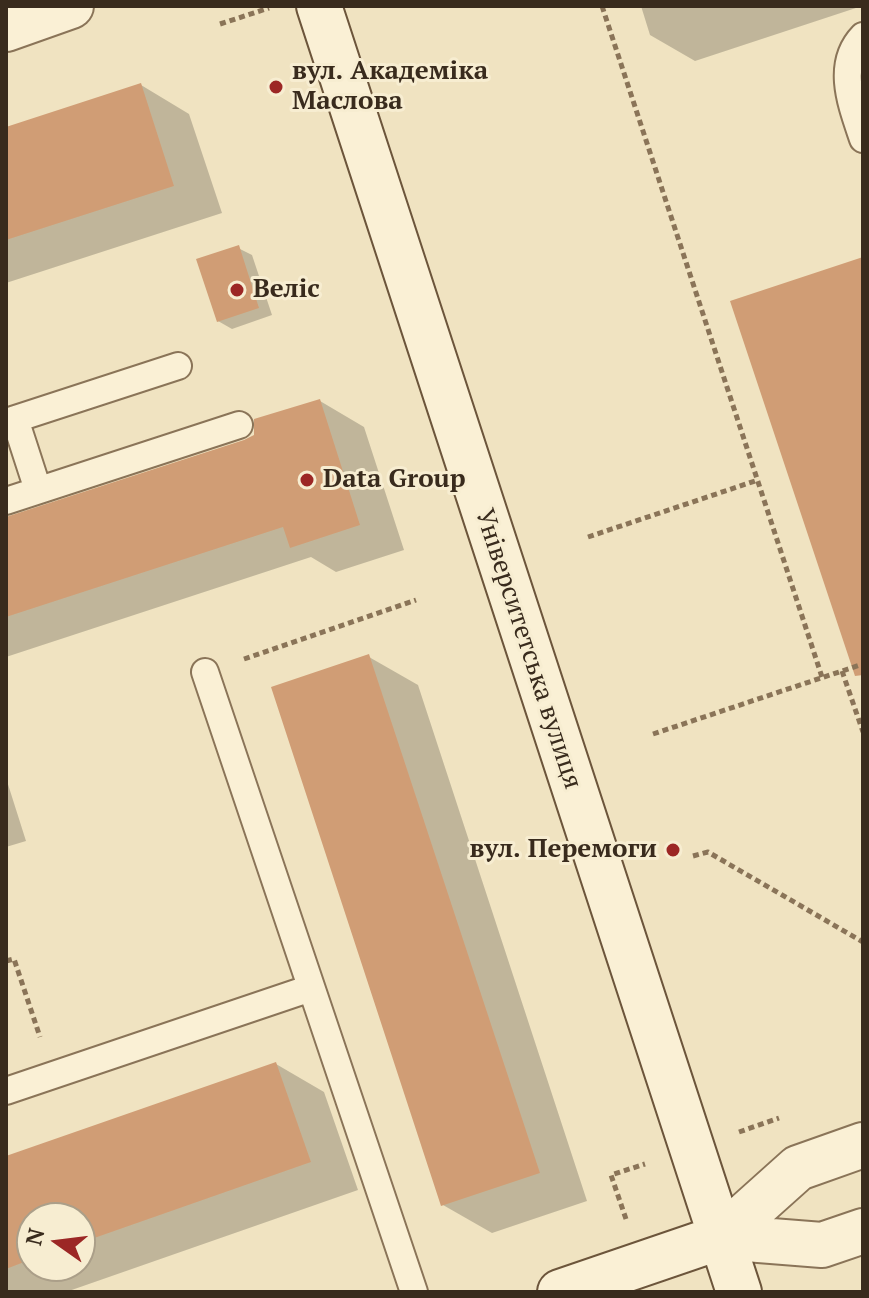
<!DOCTYPE html>
<meta charset="utf-8">
<style>
body{margin:0}
#map{position:relative;width:869px;height:1298px;overflow:hidden;background:#f0e3c1;font-family:"PT Serif",serif}
canvas{display:block}
.frame{position:absolute;inset:0;border:8px solid #392b1d;pointer-events:none}
.north{position:absolute;left:16px;top:1202px;width:80px;height:80px;box-sizing:border-box;background:#f7edd1;border:2px solid #ab9f89;border-radius:50%;rotate:284deg;font-size:22px;font-weight:700;line-height:32px;text-align:center;color:#392b1d}
.north::after{content:'';display:block;margin:auto;width:28px;height:36px;background:#9c2725;clip-path:polygon(50% 0,100% 100%,50% 72%,0 100%)}
</style>
<div id="map">
<canvas width="869" height="1298"></canvas>
<div class="frame"></div>
<div class="north">N</div>
</div>
<script>
const ctx = document.querySelector('canvas').getContext('2d');
ctx.lineJoin = 'round';
function fillPath(path, color) { ctx.fillStyle = color; ctx.fill(path, 'evenodd'); }
function trace(path, color, width, dash) { ctx.strokeStyle = color; ctx.lineWidth = width; ctx.lineCap = dash ? 'butt' : 'round'; ctx.setLineDash(dash || []); ctx.stroke(path); }
function drawText(font, color, halo, rows, align = 'center') {
  ctx.font = font + ' "PT Serif",serif'; ctx.lineWidth = 6; ctx.setLineDash([]); ctx.textBaseline = 'middle'; ctx.strokeStyle = halo; ctx.fillStyle = color; for (const [text, x, y, turn = 0] of rows) {
    ctx.save(); ctx.translate(x, y); ctx.rotate((+turn || 0) * Math.PI / 180); ctx.textAlign = isNaN(turn) ? turn : align; if (halo) ctx.strokeText(text, 0, 0); ctx.fillText(text, 0, 0); ctx.restore();
  }
}
const shadow = new Path2D(`
 M641,6H862L695,61L650,35Z
 M141,85L189,114L222,213L6,283V129Z
 M238,248L252,255L272,315L232,329L218,321Z
 M320,401L364,427L404,550L336,572L311,557L6,657V519L245,442Z
 M369,657L418,685L587,1201L492,1233L443,1205Z
 M6,778L26,841L6,847Z
 M276,1064L324,1092L358,1190L66,1292H6V1159ZM32,1218H80V1266H32Z`);
const building = new Path2D(`
 M141,83L174,186L6,240V127Z
 M239,245L259,308L217,322L196,259Z
 M863,257V675L855,676L730,301Z
 M320,399L360,525L290,548L283,527L6,617V517L244,440L254,435V419Z
 M369,654L540,1173L441,1206L271,687Z
 M276,1062L311,1162L80,1243V1218H32V1259L6,1269V1156Z`);
const path = new Path2D(`
 M602,6L822,677
 M220,24L269,8
 M588,537L758,480
 M244,659L416,600
 M842,671L863,732
 M653,734L863,664
 M693,856L708,852L863,942
 M6,961L14,959L40,1037
 M739,1132L779,1118
 M626,1219L611,1175L645,1164`);
const lane = new Path2D(`
 M863,36C835,65 852,106 863,139
 M15,419L38,490
 M6,422L178,366
 M6,501L239,425
 M205,672L414,1292
 M6,1091L311,988`);
const street = new Path2D(`
 M6,29L71,6
 M721,1237L798,1168L863,1145
 M721,1237L822,1245L863,1231`);
const secondary = new Path2D(`
 M319,6L739,1292
 M560,1292L721,1237`);
const markers = [
 [276,87,8,"#9c2725"],
 [237,290,8,"#9c2725"],
 [307,480,8,"#9c2725"],
 [673,850,8,"#9c2725"]
];
const poiNames = [
 ["вул. Академіка",292,72],
 ["Маслова",292,102],
 ["Веліс",253,290],
 ["Data Group",323,480],
 ["вул. Перемоги",657,850,"right"]
];
const streetNames = [
 ["Університетська вулиця",528,649,72]
];
fillPath(shadow, '#0003');
fillPath(building, '#d09d75');
trace(lane, '#8a7458', 30);
trace(street, '#8a7458', 48);
trace(secondary, '#6c553b', 48);
trace(path, '#8a7458', 5, [6, 4]);
trace(lane, '#faf0d5', 26);
trace(street, '#faf0d5', 44);
trace(secondary, '#faf0d5', 44);
for (const [x, y, r, color] of markers) { const dot = new Path2D(); dot.arc(x, y, r, 0, 2 * Math.PI); ctx.fillStyle = color; ctx.fill(dot); trace(dot, '#f7edd1', 3); }
drawText('bold 26px', '#392b1d', '#f7edd1', poiNames, 'left');
drawText('26px', '#392b1d', '#f7edd1', streetNames);
</script>
